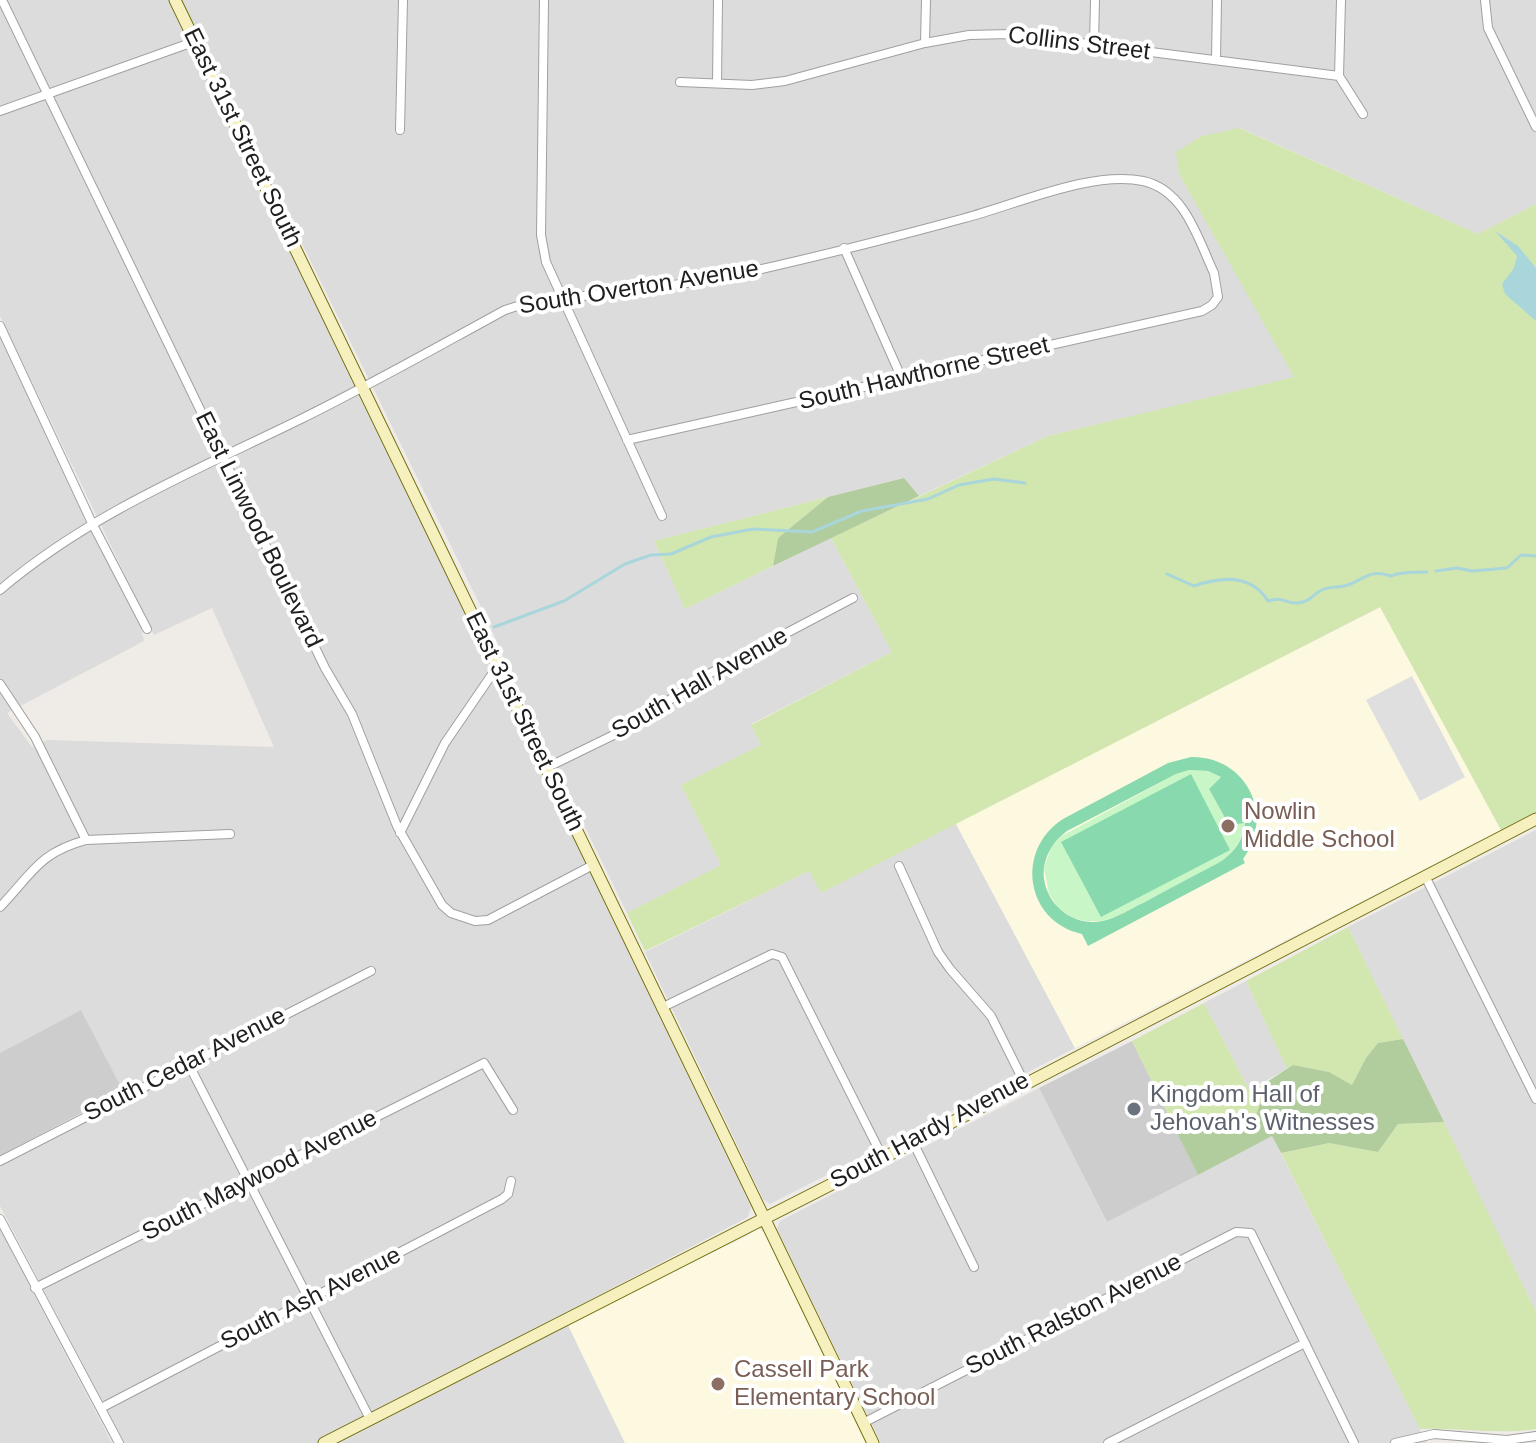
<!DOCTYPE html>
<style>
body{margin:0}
canvas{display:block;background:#efebe6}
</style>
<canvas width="1536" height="1443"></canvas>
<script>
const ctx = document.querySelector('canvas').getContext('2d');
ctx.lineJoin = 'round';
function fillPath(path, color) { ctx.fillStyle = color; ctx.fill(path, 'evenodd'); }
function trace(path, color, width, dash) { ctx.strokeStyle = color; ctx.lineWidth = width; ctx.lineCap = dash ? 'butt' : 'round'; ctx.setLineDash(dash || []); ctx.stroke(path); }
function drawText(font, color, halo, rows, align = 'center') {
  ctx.font = font + ' Helvetica,sans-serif'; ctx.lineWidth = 8; ctx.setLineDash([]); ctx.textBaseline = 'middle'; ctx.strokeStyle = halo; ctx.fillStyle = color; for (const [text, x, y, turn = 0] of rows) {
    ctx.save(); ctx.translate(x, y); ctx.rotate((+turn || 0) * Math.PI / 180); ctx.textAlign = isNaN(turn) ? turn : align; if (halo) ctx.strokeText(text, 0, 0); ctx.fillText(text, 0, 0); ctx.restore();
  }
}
const residential = new Path2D(`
 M0,0H170L751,1207L748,1217L316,1443H124L0,1206V1165L127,1100L81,1010L0,1053V335L141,628L144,641L7,713L32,747L47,740L274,747L212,608L154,635L0,316Z
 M182,0H1536V204L1478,234L1240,128L1179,174L1295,377L1048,436L919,496L903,478L654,541L685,609L831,538L892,652L751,724L761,745L681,785L721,865L627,913L521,696L483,611Z
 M955,822L1075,1048L770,1204L763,1199L645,952L809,871L821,893Z
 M1536,830V1312L1348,927Z
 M1246,981L1287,1069L1249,1090L1204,1003Z
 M1039,1088L1107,1222L1272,1136L1427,1443H881L777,1229L780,1221Z
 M0,1230L112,1443H0Z
 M568,1325L625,1443H340Z`);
const education = new Path2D(`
 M1381,607L1501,830L1075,1048L955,822Z
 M757,1227L765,1233L787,1275L868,1443H625L567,1323L751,1234L752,1230Z`);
const religious = new Path2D(`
 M81,1010L123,1091L0,1156V1053Z
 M1132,1041L1198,1175L1107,1222L1039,1088Z`);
const grass = new Path2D(`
 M1239,128L1478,234L1536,204V812L1501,830L1380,607L821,893L809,871L645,951L627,913L721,865L681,785L761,745L751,725L892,652L831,538L1048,436L1294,377L1179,174L1176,152L1202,136Z
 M828,497L778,538L773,566L685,609L654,541Z
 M1348,927L1403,1039L1378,1043L1366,1058L1352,1085L1329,1072L1293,1065L1287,1069L1246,981Z
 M1204,1003L1249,1090L1267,1082L1254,1122L1176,1131L1132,1041Z
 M1444,1122L1536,1312V1429C1497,1435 1459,1427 1420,1429L1281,1153L1329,1143L1378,1152L1398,1124Z`);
const forest = new Path2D(`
 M904,478L919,496L773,566L778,538L828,497Z
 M1403,1039L1444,1122L1398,1124L1378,1152L1329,1143L1281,1153L1272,1136L1198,1175L1176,1131L1254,1122L1267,1082L1293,1065L1329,1072L1352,1085L1366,1058L1378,1043Z`);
const park = new Path2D(`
 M1189,770L1208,771L1221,777L1209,789L1229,825L1245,822C1242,840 1235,852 1220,862L1118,916L1102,921H1085L1073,918L1058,908L1049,893L1044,868L1051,848L1060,837L1176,774Z`);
const pitch = new Path2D(`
 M1191,757C1246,756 1276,815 1243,859L1245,863L1088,946L1082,934C1025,921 1015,850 1063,819L1168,763ZM1189,770L1208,771L1221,777L1209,789L1229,825L1245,823C1243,840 1235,852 1220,862C1194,876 1168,889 1143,903C1130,909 1117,918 1103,921C1075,927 1048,907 1044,879C1042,859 1052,842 1067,831L1176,774Z
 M1191,774L1230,850L1101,917L1061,842Z`);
const parking = new Path2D(`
 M1412,676L1465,777L1420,801L1366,700Z`);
const water = new Path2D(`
 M1495,231L1518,246L1536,268V321L1505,294L1502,284L1514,268L1517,256Z`);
const stream = new Path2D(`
 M1436,571L1457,568L1472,571L1507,568L1521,555L1536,556
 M1167,574L1194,586C1220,577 1251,573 1268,601C1286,596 1284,604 1298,603C1309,602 1312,596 1320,591C1327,586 1336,588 1344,586C1364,581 1368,568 1391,576C1399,572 1418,572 1427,572
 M494,627L564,601L625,564L651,555L671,554L711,537L753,529L812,532L862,511L928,499L959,485L994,479L1025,483`);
const street = new Path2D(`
 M2,0L325,668L352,714L397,826L442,905L451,913L475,921L488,920L593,865
 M544,0L541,235L546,262L662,516
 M1341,0L1339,76L1363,114
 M1485,0L1488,28L1536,127
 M925,43L926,0
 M1094,44L1095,0
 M1216,60L1217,0
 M680,82L752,85L785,81L925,43L969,35L1010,34L1339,76
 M717,83L718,0
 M0,111L196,41
 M400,130L403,0
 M844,248L902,379
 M0,326L92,523L147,629
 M0,590C89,514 197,470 301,419C370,385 437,347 505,310L530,302C604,293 680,287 753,271C824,255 895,237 965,218C1015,205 1092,170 1143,181C1185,190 1198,239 1214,273L1218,297L1212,305L1202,311L627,440
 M0,684L35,737L86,840
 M546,768L628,728L705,676L853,598
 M400,833L445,743L497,667
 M899,866L938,952L950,969L991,1016L1024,1082
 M1425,876L1536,1099
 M0,907C32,874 38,853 86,840L230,834
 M661,1008L772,954L782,957L883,1158
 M188,1063L370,1419
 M913,1142L974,1267
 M0,1161L371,971
 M0,1219L119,1443
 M35,1288L484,1063L513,1110
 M101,1408L502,1199L508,1194L511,1181
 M863,1423L1236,1232L1251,1233L1354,1443
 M1108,1443L1305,1343
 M1395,1443L1434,1434L1507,1440L1536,1436`);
const secondary = new Path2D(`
 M175,0L873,1443
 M324,1443L883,1158L1536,819`);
const markers = [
 [1228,826,8,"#8d6e63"],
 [1134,1109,8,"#6b7280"],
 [718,1384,8,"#8d6e63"]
];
const streetNames = [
 ["Collins Street",1079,44,7],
 ["East 31st Street South",242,138,64],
 ["South Overton Avenue",639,288,-9],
 ["South Hawthorne Street",924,374,-13],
 ["East Linwood Boulevard",258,530,64],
 ["South Hall Avenue",700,684,-30],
 ["East 31st Street South",524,722,64],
 ["South Cedar Avenue",185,1065,-27],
 ["South Hardy Avenue",930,1131,-28],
 ["South Maywood Avenue",260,1176,-27],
 ["South Ash Avenue",311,1299,-27],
 ["South Ralston Avenue",1074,1315,-27]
];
const educationNames = [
 ["Nowlin",1244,812],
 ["Middle School",1244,840],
 ["Cassell Park",734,1370],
 ["Elementary School",734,1398]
];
const worshipNames = [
 ["Kingdom Hall of",1150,1095],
 ["Jehovah's Witnesses",1150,1123]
];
fillPath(residential, '#dddcdc');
fillPath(education, '#fdf9e1');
fillPath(religious, '#cdcdcd');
fillPath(grass, '#d2e6af');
fillPath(forest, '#b1cc9d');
fillPath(park, '#c9f6c6');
fillPath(pitch, '#89d9af');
fillPath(parking, '#dfdfdf');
fillPath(water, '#a9d6da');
trace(stream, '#a9d6da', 3);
trace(street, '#a0a0a0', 10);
trace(secondary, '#706c0c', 13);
trace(street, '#fff', 8);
trace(secondary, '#f5f0bd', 11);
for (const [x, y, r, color] of markers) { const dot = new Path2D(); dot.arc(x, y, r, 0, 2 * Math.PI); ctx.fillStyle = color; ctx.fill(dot); trace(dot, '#fff', 3); }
drawText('24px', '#1f1f1f', '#fff', streetNames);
drawText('24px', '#785e54', '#fff', educationNames, 'left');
drawText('24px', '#5b616d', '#fff', worshipNames, 'left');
</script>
